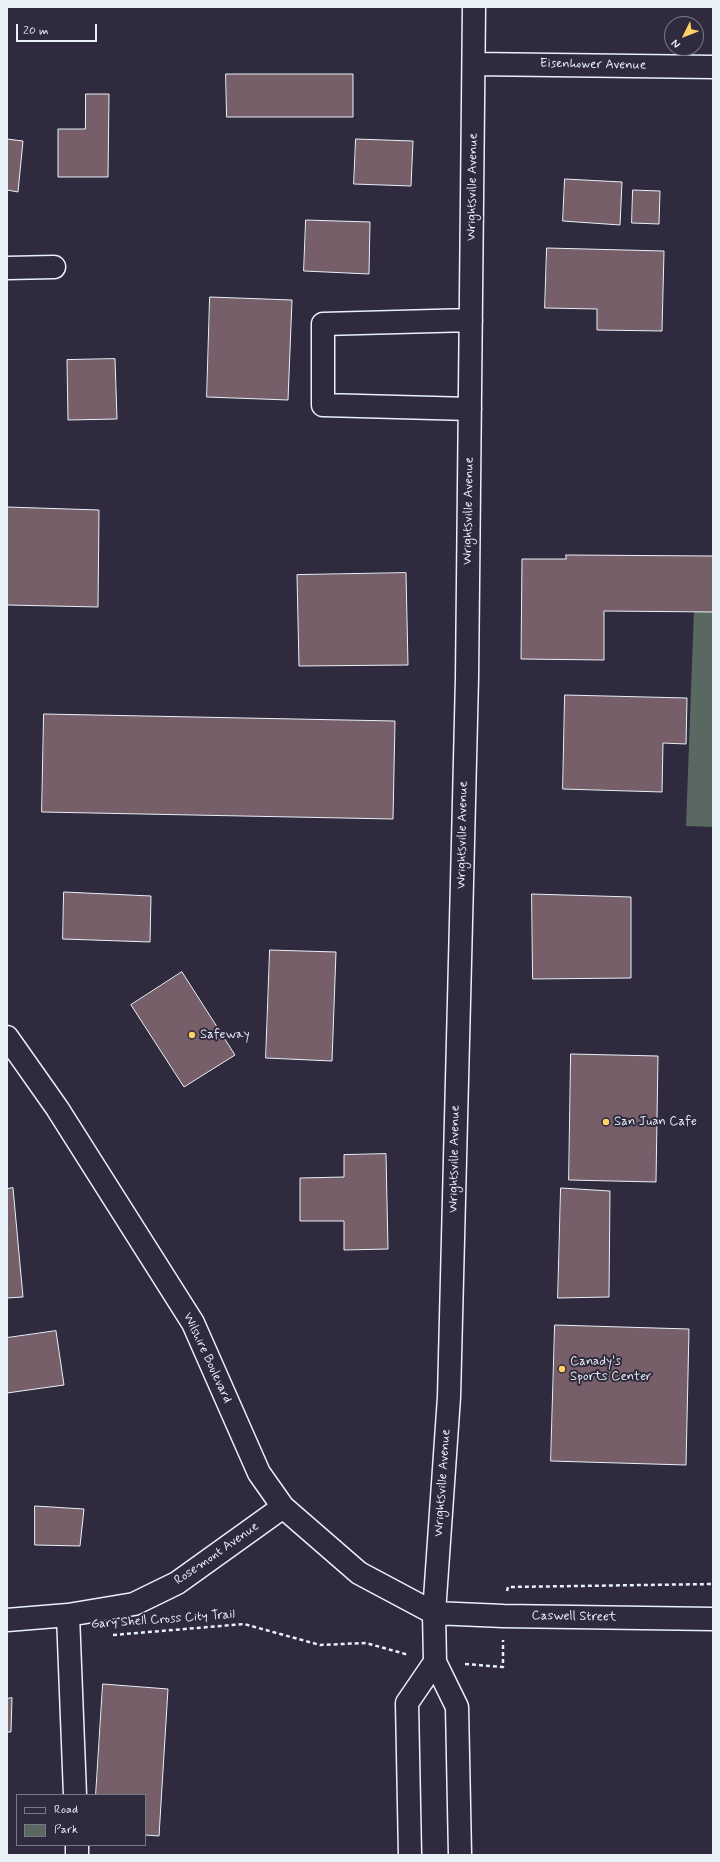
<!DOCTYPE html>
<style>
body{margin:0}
#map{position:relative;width:720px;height:1862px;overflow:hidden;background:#2f2a3d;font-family:Mynerve,sans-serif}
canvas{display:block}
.frame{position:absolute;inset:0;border:8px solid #e8f1f8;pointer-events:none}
.legend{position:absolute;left:16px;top:1794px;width:130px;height:52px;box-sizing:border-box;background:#2f2a3d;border:1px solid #797a88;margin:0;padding:5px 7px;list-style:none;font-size:12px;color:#e8f1f8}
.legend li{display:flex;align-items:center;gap:8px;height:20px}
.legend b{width:20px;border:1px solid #797a88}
.north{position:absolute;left:664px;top:16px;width:40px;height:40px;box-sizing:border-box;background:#2f2a3d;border:1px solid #797a88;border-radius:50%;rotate:227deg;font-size:11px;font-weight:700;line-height:16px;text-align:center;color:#e8f1f8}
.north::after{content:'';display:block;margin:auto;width:14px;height:18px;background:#ffd166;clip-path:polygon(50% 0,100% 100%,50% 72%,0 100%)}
.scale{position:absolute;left:16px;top:24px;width:81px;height:18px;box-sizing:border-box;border:2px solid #e8f1f8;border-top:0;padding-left:5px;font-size:12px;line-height:14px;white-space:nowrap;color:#e8f1f8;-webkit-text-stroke:3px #2f2a3d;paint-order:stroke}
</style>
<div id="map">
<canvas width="720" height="1862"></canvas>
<div class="frame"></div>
<ul class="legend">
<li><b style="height:5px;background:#2f2a3d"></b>Road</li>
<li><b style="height:11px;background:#596961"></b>Park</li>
</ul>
<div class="north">N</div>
<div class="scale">20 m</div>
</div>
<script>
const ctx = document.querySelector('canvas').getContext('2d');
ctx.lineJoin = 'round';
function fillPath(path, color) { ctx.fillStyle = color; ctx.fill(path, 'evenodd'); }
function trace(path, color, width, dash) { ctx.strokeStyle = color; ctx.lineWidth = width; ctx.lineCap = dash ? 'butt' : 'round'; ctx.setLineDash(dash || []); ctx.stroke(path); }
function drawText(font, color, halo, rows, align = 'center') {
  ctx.font = font + ' Mynerve,sans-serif'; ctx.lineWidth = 4; ctx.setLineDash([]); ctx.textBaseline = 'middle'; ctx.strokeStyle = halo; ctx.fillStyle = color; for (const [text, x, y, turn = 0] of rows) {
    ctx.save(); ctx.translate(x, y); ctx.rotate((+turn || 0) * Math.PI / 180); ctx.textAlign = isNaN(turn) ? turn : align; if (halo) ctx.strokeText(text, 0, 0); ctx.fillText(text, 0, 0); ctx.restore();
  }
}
const green = new Path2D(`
 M694,610L713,611V827L686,826Z`);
const building = new Path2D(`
 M226,74H353V117H227Z
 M86,94H109L108,177H58V129H85Z
 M7,139L23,141L18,192L7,190Z
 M356,139L413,141L411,186L354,184Z
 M565,179L622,182L620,225L563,221Z
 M633,190L660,191L659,224L632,223Z
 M306,220L370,222L369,274L304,271Z
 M547,248L664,251L662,331L597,330V309L545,308Z
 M210,297L292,300L288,400L207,397Z
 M115,359L117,419L68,420L67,360Z
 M7,507L99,510L98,607L7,605Z
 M566,555L713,556V612L604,611V660L521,659L522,559H566Z
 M406,573L408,665L299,666L297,575Z
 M565,695L687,698L686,744L663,743L662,792L563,789Z
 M44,714L395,721L393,819L42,812Z
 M64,892L151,896L150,942L63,939Z
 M532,894L631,897V978L533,979Z
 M270,950L336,952L332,1061L266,1058Z
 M182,972L235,1055L184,1087L131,1005Z
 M571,1054L658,1056L656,1182L569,1180Z
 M386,1154L388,1249L344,1250V1221H300V1178L344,1177V1155Z
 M13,1188L23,1297L7,1298V1189Z
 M561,1188L610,1191L609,1297L558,1298Z
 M555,1325L689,1329L686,1465L551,1461Z
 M56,1331L64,1385L7,1393V1338Z
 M35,1506L84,1509L80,1546L35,1545Z
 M103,1684L168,1689L159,1836L145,1835V1795H96Z
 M12,1698L11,1732H7V1699Z`);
const path = new Path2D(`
 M507,1591L508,1587L713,1584
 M113,1635L244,1624L320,1645L366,1643L409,1655
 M465,1664L503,1667V1640`);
const minor = new Path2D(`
 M474,64L713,67
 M7,268L54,267
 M470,409L323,405V324L471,320
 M7,1037L57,1108L193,1323L259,1473L283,1507L359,1573L434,1613L503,1616L713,1619
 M68,1615L75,1795
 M7,1620L68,1615L134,1604L177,1583L283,1507
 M77,1845V1855
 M410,1855L407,1703L435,1662
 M460,1855L457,1707L435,1662L434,1613L449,1397L463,842L467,678L474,7`);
const markers = [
 [192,1035,4,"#ffd166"],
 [606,1122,4,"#ffd166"],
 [562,1369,4,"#ffd166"]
];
const streetNames = [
 ["Eisenhower Avenue",593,65,1],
 ["Wrightsville Avenue",473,187,-89],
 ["Wrightsville Avenue",469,511,-89],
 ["Wrightsville Avenue",463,835,-89],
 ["Wrightsville Avenue",455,1159,-89],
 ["Wilshire Boulevard",207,1358,65],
 ["Wrightsville Avenue",443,1483,-86],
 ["Rosemont Avenue",217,1554,-35],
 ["Caswell Street",574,1617,1],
 ["Gary Shell Cross City Trail",163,1620,-4]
];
const poiNames = [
 ["Safeway",200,1035],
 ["San Juan Cafe",614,1122],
 ["Canady's",570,1362],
 ["Sports Center",570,1377]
];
fillPath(green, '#596961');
fillPath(building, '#775f6a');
trace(building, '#e8f1f8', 1);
trace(minor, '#e8f1f8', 25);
trace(path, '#e8f1f8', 2.5, [4, 3]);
trace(minor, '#2f2a3d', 22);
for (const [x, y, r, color] of markers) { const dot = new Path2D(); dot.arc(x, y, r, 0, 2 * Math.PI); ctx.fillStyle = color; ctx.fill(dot); trace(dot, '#2f2a3d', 1.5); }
drawText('13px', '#e8f1f8', '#2f2a3d', streetNames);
drawText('13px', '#e8f1f8', '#2f2a3d', poiNames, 'left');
</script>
